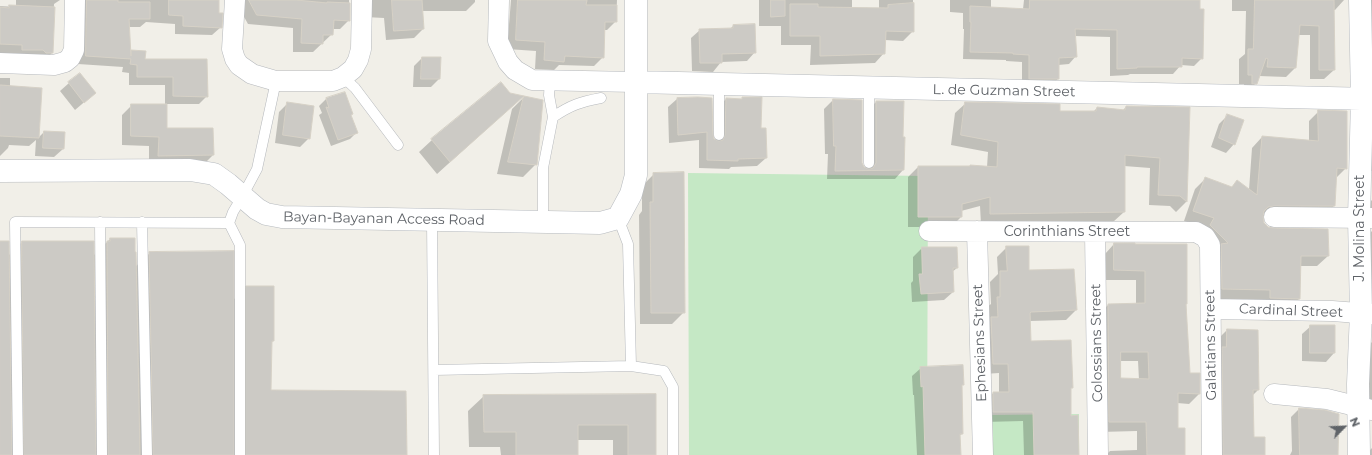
<!DOCTYPE html>
<style>
body{margin:0}
#map{position:relative;width:1372px;height:455px;overflow:hidden;background:#f1efe8;font-family:Montserrat,sans-serif}
canvas{display:block}
.north{position:absolute;left:1324px;top:407px;width:40px;height:40px;-webkit-text-stroke:3px #fff;paint-order:stroke;rotate:66deg;font-size:11px;font-weight:700;line-height:16px;text-align:center;color:#5f6368}
.north::after{content:'';display:block;margin:auto;width:14px;height:18px;background:#5f6368;clip-path:polygon(50% 0,100% 100%,50% 72%,0 100%)}
</style>
<div id="map">
<canvas width="1372" height="455"></canvas>
<div class="north">N</div>
</div>
<script>
const ctx = document.querySelector('canvas').getContext('2d');
ctx.lineJoin = 'round';
function fillPath(path, color) { ctx.fillStyle = color; ctx.fill(path, 'evenodd'); }
function trace(path, color, width, dash) { ctx.strokeStyle = color; ctx.lineWidth = width; ctx.lineCap = dash ? 'butt' : 'round'; ctx.setLineDash(dash || []); ctx.stroke(path); }
function drawText(font, color, halo, rows, align = 'center') {
  ctx.font = font + ' Montserrat,sans-serif'; ctx.lineWidth = 3.5; ctx.setLineDash([]); ctx.textBaseline = 'middle'; ctx.strokeStyle = halo; ctx.fillStyle = color; for (const [text, x, y, turn = 0] of rows) {
    ctx.save(); ctx.translate(x, y); ctx.rotate((+turn || 0) * Math.PI / 180); ctx.textAlign = isNaN(turn) ? turn : align; if (halo) ctx.strokeText(text, 0, 0); ctx.fillText(text, 0, 0); ctx.restore();
  }
}
const green = new Path2D(`
 M688,173L928,176L927,455H689Z
 M1079,414V455H986V415Z`);
const shadow = new Path2D(`
 M16,0H60L54,4L52,53L44,61L14,58V53H0V6L16,7Z
 M74,0H218V14L221,27L212,35L175,34V24L146,22L140,27H128L130,53L132,51L144,60L207,96L199,104H166V130L212,129L213,155L203,165H149V146L122,145V115L132,105H165V85H129V73L122,72L123,67L78,64Z
 M244,0H349V20L340,29H332V34L313,52H293V28L248,24L243,15Z
 M360,0H475V2L466,11H422L423,29L414,38L386,40L384,18L365,17Z
 M511,0H617L616,21L607,30H604L603,57L594,66L559,65L554,70L535,69L536,51L507,49Z
 M759,0H852V9H879V0H913V31L903,41L885,40L884,53L875,63L810,65L811,45H781V26H759Z
 M950,0H991V8L1023,9L1024,0H1199L1202,58L1194,66L1181,65L1173,74H1130L1128,75L1110,76V37L1074,36L1076,56L1069,64L1058,65V79L1050,86H1022V62L1006,61V60L963,59L964,29H963V13L950,12Z
 M1232,0H1344L1335,10H1333L1334,70L1324,79H1310V35H1298L1296,67L1286,77L1259,76L1256,83L1246,93H1243L1244,84H1239V59L1245,54L1246,11H1232Z
 M1364,0H1372V78Z
 M733,26L755,52L747,61L721,62L713,72L692,71L691,38L700,30L730,29Z
 M422,58L439,79L431,87H413L414,66Z
 M0,78H10V86L40,89L38,138L44,132L63,149L54,157L35,156L36,140L29,146L9,145L8,148L0,156Z
 M69,83L95,93L75,110L60,91Z
 M501,83L510,108L437,174L419,152L432,140Z
 M344,93L350,116L356,133L350,139L331,146L319,115L322,113L319,106L326,99Z
 M524,97L536,164L523,177L497,174L512,109Z
 M743,98L760,129L766,158L757,166L731,167L729,169L699,168V140L669,143L668,107L677,99H712V136L715,141L717,142V108L726,99L741,100Z
 M833,100L862,101V163L866,170H867V111L876,102H903L902,138L903,170L895,179H827L828,154H825L824,109Z
 M288,103L309,138L300,147L275,143L279,112Z
 M966,103L1059,112H1093L1097,108L1122,111L1126,107L1189,108L1186,202L1176,212L1170,206L1149,205L1150,168L1124,166V212L1113,222L981,224L980,206L961,211V217L951,227H908V177L918,167H987L988,152L951,145L955,113Z
 M1319,111L1346,168L1336,178L1334,206L1324,216H1262L1263,223L1267,228L1328,256L1317,266H1299V299L1289,309L1261,308V300L1212,299L1205,228L1184,221L1195,189L1205,179L1231,188L1237,181L1249,190L1252,148L1262,137L1309,141V121Z
 M1228,115L1234,144L1226,153L1211,147L1219,124Z
 M1372,126V171H1365Z
 M654,174L684,312L672,324H640L639,215L642,211V186Z
 M1372,200V219L1364,208Z
 M1372,231V308L1364,239Z
 M110,239L135,267L150,253L232,301L247,287L273,341L271,343L270,391L406,455H0V241H8V256L22,242L93,256Z
 M1114,244L1186,303L1189,373L1199,394L1189,404L1177,403V429L1184,451H1185V455H1106L1110,451L1137,450V431L1100,432L1098,315L1108,305L1136,304V280H1105V254ZM1120,361H1138L1139,380L1120,379Z
 M1007,247L1028,271L1076,310L1066,320L1030,321V342L1072,387L1070,389V417L1078,455H1024L1023,421L984,422V403L993,393H999V373L984,374L987,307L991,304L990,282L998,274L997,257Z
 M922,248H956L957,268L952,272L953,292L944,300L912,302L911,283L913,281V257Z
 M1311,326H1334V353L1326,362L1302,361V334Z
 M1227,330L1258,390L1252,396L1253,438L1264,455H1215L1219,338Z
 M1372,342V410L1363,406L1365,349Z
 M921,368L963,384L961,387L962,434L959,436L960,455H917L914,395H913L912,376Z
 M655,395V455H613V440H577V455H501L500,447H469L468,411L484,396Z
 M1299,409L1337,455H1290L1292,451L1291,417Z
 M1372,448V455H1370V450Z`);
const building = new Path2D(`
 M87,0H118V2H150V19H129L131,56V50L146,51L145,59H207L208,97L173,96V77H137V65L130,64L131,59L86,56Z
 M169,0H219V13H223L222,28L183,26V16L169,15Z
 M249,0H296L327,3V2L350,3V21L334,20L333,35H323V44L301,43L302,19L257,15Z
 M392,0H422L424,29L394,31Z
 M518,0H587L586,5H617V22H605L604,58L565,56L564,62L544,60L545,42L516,40Z
 M771,0H785V16L771,17Z
 M1030,0H1200V9H1204L1203,59L1182,58V67H1137V68L1117,69V30L1077,29H1075L1077,57L1059,58V79H1029V55L1013,54V53L970,52L971,22H970V6L1029,9Z
 M1255,0H1334L1335,70H1319V26L1300,25L1296,68L1267,67L1268,59L1266,58L1257,84H1252V75H1248V49H1253Z
 M914,3V32L886,31L885,54L820,56V36H790V4H818V7L888,8V5Z
 M9,5L55,7L53,53H46L43,50H22V45L0,44V7L9,8Z
 M755,24L756,53L722,54V63H700L699,29L733,28V25Z
 M422,57H441L440,79H421Z
 M80,73L96,93L84,103L68,82Z
 M501,82L510,93L524,96L450,162L431,139Z
 M0,85L42,88L39,138L0,136Z
 M345,92L353,114L351,115L358,133L338,140L326,107L329,108L326,98Z
 M524,96L543,100L537,165L508,162Z
 M698,97L712,98L713,135L714,139L719,141L723,140L725,135L726,98L742,99V97H762L761,128H766L767,158L738,159V161L707,160V132L678,135L677,98Z
 M833,99L862,100V163L864,167L869,169L873,168L876,163V101H904L903,137H905L904,170L835,171L836,146H834Z
 M287,102L314,106L310,139L283,135Z
 M965,102L1060,104V111H1096L1097,107L1125,110L1126,106L1190,107L1187,202L1180,196L1158,195L1160,158L1125,155V212L990,214V197L962,204V217H918V166H970V165L997,167L998,142L961,135Z
 M131,104H167V128H213L214,155L158,156L159,137L131,136Z
 M1318,110L1347,111V169L1337,168L1335,206H1274L1268,207L1264,211L1263,217L1264,223L1268,227L1273,228L1328,229L1329,256H1301L1300,299L1270,298V290L1222,289L1221,244L1228,243L1210,225L1214,218L1193,211L1205,177L1232,187L1237,180L1257,195L1262,136L1318,141Z
 M1227,114L1244,120L1235,145L1219,138Z
 M44,131L65,132L64,149L43,148Z
 M684,172L685,313H651L650,202H653V173Z
 M110,238H135V252H136L140,455H108L107,241H110Z
 M0,241H9L12,455H0Z
 M22,241H94L96,455H24Z
 M1114,243H1135V244H1187V304H1186L1190,373H1200V394L1178,393V428H1185V455H1147L1146,422H1109L1108,304L1145,303V271L1114,270ZM1121,352H1148L1149,379L1121,378Z
 M1006,246H1029V270L1074,269L1077,310L1031,312L1030,313L1031,341L1071,340L1073,388H1071V416L1078,415L1079,455H1034L1033,412H993V392H1009L1008,364H993L991,317H998L997,297H1000V271H1007Z
 M922,247H957L958,268H953L954,292L921,294L919,274H922Z
 M234,251V455H153L149,252Z
 M246,286H274V341H272L271,390L406,391L407,455H246Z
 M1310,325H1335V353H1310Z
 M1227,329L1258,330L1259,390H1253L1254,437H1265V455H1223L1222,347H1226Z
 M963,365L964,385H962L963,434H960L961,455H925L923,386L921,387L920,367Z
 M656,394V455H628V425H578V455H516V432H484L483,395Z
 M1299,408L1325,410L1339,414L1338,455H1300Z`);
const lane = new Path2D(`
 M343,77L355,88L398,145
 M550,80L549,95L553,117
 M719,84V135
 M869,163V88
 M618,218L628,244L631,366
 M432,220L434,455
 M100,222L102,455
 M142,222L147,455
 M543,222V168L553,117C571,105 580,102 601,98
 M434,370L631,366L664,371L673,387V455
 M18,455L15,222L229,223
 M240,455V245L229,223L233,212L242,197L257,169L276,81`);
const street = new Path2D(`
 M235,0L232,49L235,59L239,65L252,74L276,81H333L343,77L353,69L358,60L361,49L362,0
 M499,0L498,41L508,62L515,70L532,80L635,82
 M0,63L54,65L65,62L70,58L74,50L75,0
 M1274,217L1372,218
 M929,231L1196,232L1205,237L1210,245L1212,455
 M977,231L983,455
 M1095,232L1098,455
 M1211,309L1332,311L1372,314
 M1274,394L1327,399L1372,410`);
const secondary = new Path2D(`
 M635,82L1372,99
 M0,171L190,170L214,174L228,184L257,209L266,214L282,217L600,223L618,218L631,194L636,175V0
 M1359,455L1358,384L1361,313L1359,218L1362,99L1360,0`);
const streetNames = [
 ["L. de Guzman Street",1004,91,1],
 ["Bayan-Bayanan Access Road",384,219,1],
 ["J. Molina Street",1360,228,-90],
 ["Corinthians Street",1067,232],
 ["Cardinal Street",1291,311,2],
 ["Ephesians Street",980,343,-92],
 ["Colossians Street",1097,343,-91],
 ["Galatians Street",1211,345,-91]
];
fillPath(green, '#c5e8c5');
fillPath(shadow, '#0003');
fillPath(building, '#cccac5');
trace(building, '#d6d1c6', 1);
trace(lane, '#b5b8bc', 11);
trace(street, '#b5b8bc', 21);
trace(secondary, '#b6babf', 23);
trace(lane, '#fff', 10);
trace(street, '#fff', 20);
trace(secondary, '#fff', 22);
drawText('14px', '#5f6368', '#fff', streetNames);
</script>
